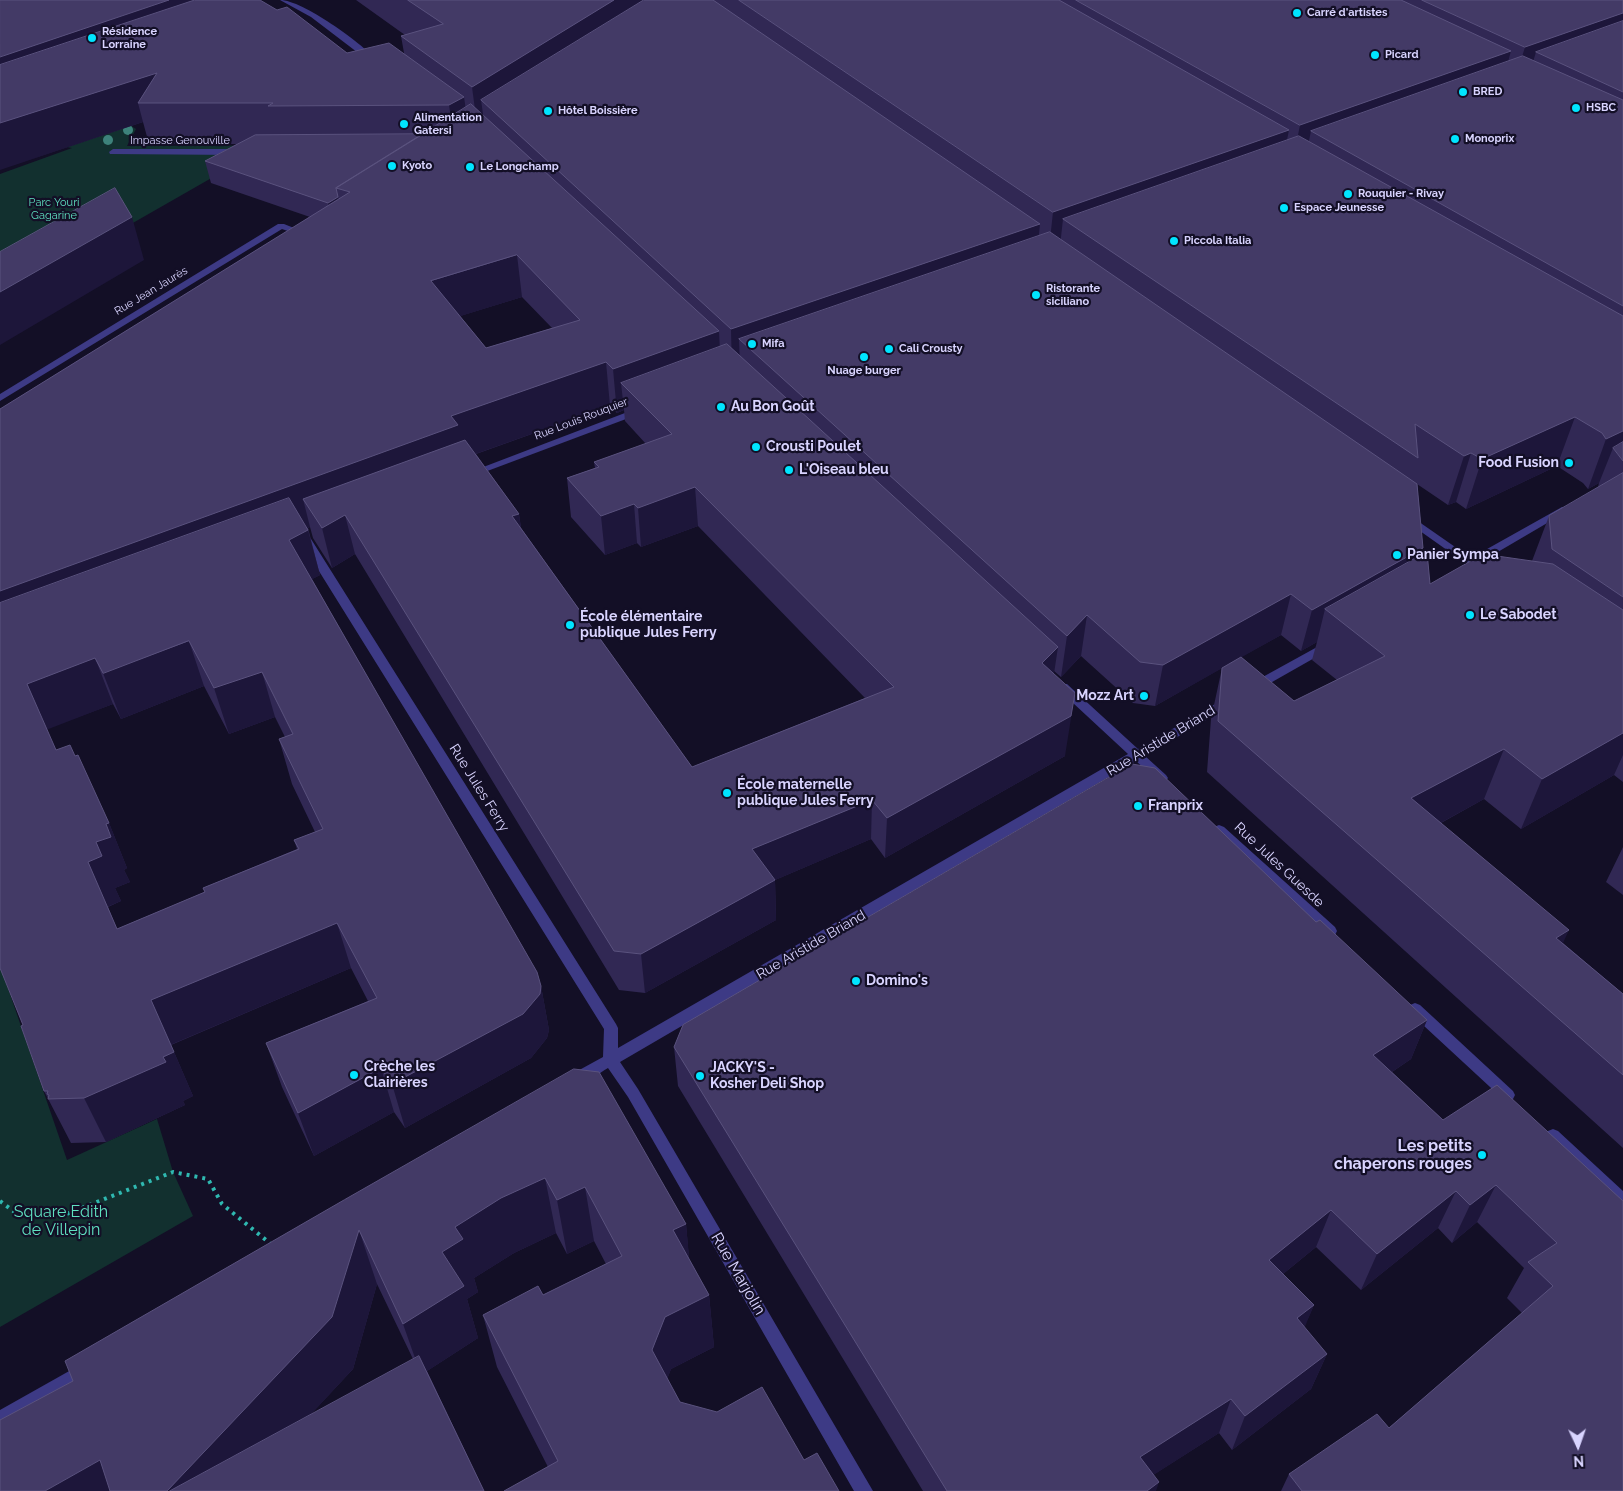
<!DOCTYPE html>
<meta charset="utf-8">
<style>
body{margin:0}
#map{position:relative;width:1623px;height:1491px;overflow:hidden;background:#130f26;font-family:Raleway,sans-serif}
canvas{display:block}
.north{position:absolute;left:1553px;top:1421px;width:50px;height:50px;-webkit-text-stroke:4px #130f26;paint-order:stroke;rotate:177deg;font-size:14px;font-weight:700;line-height:20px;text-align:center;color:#d9d4ff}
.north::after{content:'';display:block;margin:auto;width:18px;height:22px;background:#d9d4ff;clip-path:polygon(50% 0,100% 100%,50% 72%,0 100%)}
</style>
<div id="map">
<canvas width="1623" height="1491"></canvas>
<div class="north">N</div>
</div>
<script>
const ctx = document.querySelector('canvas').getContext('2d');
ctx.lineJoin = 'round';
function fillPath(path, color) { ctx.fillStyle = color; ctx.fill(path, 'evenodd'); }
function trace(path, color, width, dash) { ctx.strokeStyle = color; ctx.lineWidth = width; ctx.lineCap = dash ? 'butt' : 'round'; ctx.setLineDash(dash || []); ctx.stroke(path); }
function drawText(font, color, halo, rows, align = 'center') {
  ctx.font = font + ' Raleway,sans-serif'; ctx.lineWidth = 4.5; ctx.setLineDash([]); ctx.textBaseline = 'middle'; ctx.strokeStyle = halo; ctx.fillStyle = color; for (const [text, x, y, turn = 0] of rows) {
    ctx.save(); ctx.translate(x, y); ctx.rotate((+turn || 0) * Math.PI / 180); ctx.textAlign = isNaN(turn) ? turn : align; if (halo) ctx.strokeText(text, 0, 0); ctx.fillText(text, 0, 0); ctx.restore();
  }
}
const green = new Path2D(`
 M111,113L136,129L127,146L436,145L222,172L0,299V174L72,148L66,147Z
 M0,965L67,1160L157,1119L173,1172L193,1216L0,1327Z`);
const path = new Path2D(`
 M0,1201L20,1216L64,1215L173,1172L208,1179L222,1204L272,1245`);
const minor = new Path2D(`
 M280,0C303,0 361,43 377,60L370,62L311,17Z
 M113,149H238L242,152L238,155L110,154L109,152Z
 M278,224H284L309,234L305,237L282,229L0,401V394Z
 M638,408L642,409V413L474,476L470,477L465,474Z
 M1562,507L1566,508L1567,510L1566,512L1479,563L1484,568L1478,572L1403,519L1404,517H1412L1471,558Z
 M305,536L311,539L616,1024L618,1028V1048L1128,754L1059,690L1057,687L1059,684H1067L1138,749L1222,700H1230L1232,703L1230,706L1145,756L1166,775L1168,778L1166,781H1158L1136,761L620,1062L638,1089L873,1491H854L628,1097L608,1068C598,1074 583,1086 572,1082L570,1078L572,1074L603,1057L604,1029L299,539Z
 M1328,641L1334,645L1332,648L1258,690H1250L1248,687L1250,684Z
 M1219,825L1224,827L1335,927L1337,931L1335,935L1330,936L1325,935L1214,833L1212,830L1214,827Z
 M1415,1003L1420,1005L1513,1091L1515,1095L1513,1099L1508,1101L1503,1099L1410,1013L1408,1009L1410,1005Z
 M1553,1129L1558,1131L1623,1191V1208L1617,1206L1548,1141L1545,1136L1548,1131Z
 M87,1361L93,1363L95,1369L93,1375L0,1427V1410Z`);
const trees = [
 [128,130],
 [108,140]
];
const wall = new Path2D(`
 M0,0L347,53H404L401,36L405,35L356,0H1623V782L1614,775L1521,829L1484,799L1441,823L1563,943L1623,994V1148L1207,772L1211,719L1222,668L1227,665L1155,706L1133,703L1081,656L1061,677L1054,671V674L1065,756L885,858L871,839L775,880L776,920L645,993L619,990L355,554L332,568L313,538L310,527L308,528L320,575L312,579L541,986L549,1030L547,1038L531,1058L405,1128L394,1112L314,1156L282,1087L266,1043L368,1001L351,968L171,1045L193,1096L183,1101L185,1105L106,1142L71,1143L44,1091L23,1025L0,409L310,217L211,183L205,161L237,144H149L143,122L13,165ZM522,297L552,328L486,348L460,316ZM610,406L617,413L624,410L625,421L646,444L594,462L595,468L567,478L571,517L605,555L637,543L641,547L698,526L865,698L692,767L521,528L519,514L476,454ZM1557,466L1583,483L1588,489L1599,483L1598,487L1549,516L1532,561L1430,584L1421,556L1423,548L1417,484L1448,505L1456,502L1466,509ZM1281,635L1301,651L1317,642L1312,660L1337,680L1294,701L1241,657ZM204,686L229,734L275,717L285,737L279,739L292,784L315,832L294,840L297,849L203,888L205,892L117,929L108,907L121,901L115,888L130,882L124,870L127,868L109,823L56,750L46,729L113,704L121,719Z
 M1623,847V895L1606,882Z
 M1316,922L1427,1020L1411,1059L1392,1072L1443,1120L1623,1201V1491H1281L1289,1474L1389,1428L1522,1313L1507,1298L1524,1268L1477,1222L1452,1243L1438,1228L1361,1290L1316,1247L1283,1274L1314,1305L1304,1327L1327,1354L1311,1389L1232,1450L1219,1433L1153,1475L1156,1491H923L678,1086L674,1047Z
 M574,1069L686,1224L689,1259L709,1295L714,1347L671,1369L667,1379L680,1402L804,1460L548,1467L497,1367L483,1315L543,1295L606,1264L594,1241L567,1254L556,1233L514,1253L474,1278L478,1292L467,1299L478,1338L427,1371L484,1491L73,1381ZM377,1284L413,1359L310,1415L353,1369Z`);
const shadedWall = new Path2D(`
 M169,0H232L0,102V57Z
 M614,0H685L481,100L485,128L478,132L472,87Z
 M1623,13V51L1536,52L1526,85L1512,90L1525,47Z
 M1511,51L1499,95L1311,131L1304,165L1291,170L1300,125Z
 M157,73L138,103L143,122L0,170V123Z
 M464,97L470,138L455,146L449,105Z
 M1289,130L1280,175L1063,219L1059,255L1048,259L1053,212Z
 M338,197L343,219L333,225L328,203Z
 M132,217L144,260L0,345V292Z
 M1040,224L1036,263L739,339L740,367L732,370L731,329Z
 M517,255L522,297L438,323L431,281Z
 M719,331L721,374L621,383L624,410L617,413L613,369Z
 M606,362L610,406L464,458L303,499L310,527L0,643V591L451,416Z
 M1623,413V461L1613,448L1599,483L1588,489L1606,439Z
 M1575,417L1557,466L1466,509L1482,459Z
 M1471,453L1456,502L1448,505L1464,456Z
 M695,487L698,526L641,547L638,508Z
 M634,504L637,543L605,555L601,516Z
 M519,514L524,553L512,516Z
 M345,515L355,554L332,568L322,528Z
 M308,530L320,575L301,585L289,540Z
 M1423,548L1411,589L1325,609L1317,642L1301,651L1312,610Z
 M1291,594L1281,635L1155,706L1163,665Z
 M1087,615L1081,656L1061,677L1067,636Z
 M189,641L204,686L121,719L103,673Z
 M1058,647L1052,687L1042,663Z
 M95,658L113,704L46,730L27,684Z
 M262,672L275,717L229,734L214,688Z
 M1075,693L1065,756L885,858L887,818Z
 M1623,733V755L1614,775L1521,829L1542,779Z
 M1504,749L1484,799L1393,849L1411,798Z
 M872,800L871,839L754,889L752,849Z
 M109,823L127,868L124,870L130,882L115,888L121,901L107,907L88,862L96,842L106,824Z
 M775,880L776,920L645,993L641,954Z
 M337,923L351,968L170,1045L151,1000Z
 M1569,930L1546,980L1556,938Z
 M541,986L549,1030L547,1038L531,1058L405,1128L392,1084Z
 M1427,1020L1411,1059L1359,1094L1373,1055Z
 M174,1052L193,1096L183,1101L185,1105L106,1142L84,1098Z
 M381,1068L394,1112L314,1156L298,1113Z
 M545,1178L556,1233L514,1253L474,1278L478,1292L467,1299L478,1338L421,1375L403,1324L455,1227L501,1198Z
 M1496,1185L1477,1222L1452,1243L1470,1205Z
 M585,1187L594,1241L567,1254L557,1200Z
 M1456,1191L1438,1228L1361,1290L1377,1254Z
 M1331,1210L1316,1247L1256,1296L1269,1260Z
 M686,1224L691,1277L673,1230Z
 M359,1230L377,1284L353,1369L240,1491H167Z
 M709,1295L714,1347L671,1369L659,1402L652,1350L665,1317Z
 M1314,1305L1299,1341L1297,1318Z
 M1327,1354L1311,1389L1232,1450L1245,1416Z
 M1231,1399L1219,1433L1130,1490L1140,1457Z
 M100,1460L120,1491H45Z
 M1159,1482L1156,1491H1147Z`);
const building = new Path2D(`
 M0,0H169L0,57Z
 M195,0H260L277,10L287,7L347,53L389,43L464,97L449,105L268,106L273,103H138L157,73L0,123V65Z
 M408,0H614L472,87L401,36L443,24Z
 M644,0H713L1040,224L731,329L481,100Z
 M739,0H1059L1289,130L1053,212Z
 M1076,0H1401L1511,51L1300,125Z
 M1422,0H1623V13L1525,47Z
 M1623,21V92L1536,52Z
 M1523,56L1623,100V306L1311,131Z
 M471,104L719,331L613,369L606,362L451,416L458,425L0,591V409L350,192L336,188ZM517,255L580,320L486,348L431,281Z
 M423,134L336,188L338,197L328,203L205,161L255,135Z
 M1299,136L1623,316V431L1606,439L1602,433L1575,417L1482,459L1471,453L1464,456L1415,424L1418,458L1063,219Z
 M115,188L132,217L0,292V252Z
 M1050,232L1417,484L1423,548L1312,610L1291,594L1163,665L1140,662L1087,615L1067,636L739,339Z
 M727,344L1058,647L1042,663L1075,693L1071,716L887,818L872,800L752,849L775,880L641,954L614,951L345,515L322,528L303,499L465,440L519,514L512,516L692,767L894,687L695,487L638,508L634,504L601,516L567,478L599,467L594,462L672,434L621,383Z
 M1623,442V461L1613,448Z
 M1623,473V597L1552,549L1549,516Z
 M289,498L308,530L289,540L537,972L541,986L540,994L523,1014L392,1084L381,1068L298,1113L266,1043L377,998L337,923L151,1000L174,1052L163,1057L166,1062L84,1098L48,1099L49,1095L47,1094L48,1091H44L21,1026L23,1025L0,968V603ZM189,641L214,688L262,672L293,734L279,739L323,829L294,840L299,849L203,888L205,892L117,929L88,862L102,856L96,842L111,837L106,824L109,823L78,755L75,756L70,745L56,750L27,684L95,658L103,673Z
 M1427,552L1430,584L1483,554L1553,564L1623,610V733L1542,779L1504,749L1411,798L1569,930L1556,938L1623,994V1075L1218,721L1222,668L1241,657L1294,701L1385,656L1325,609Z
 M1132,764L1155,768L1316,922L1320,920L1427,1020L1373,1055L1443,1120L1497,1085L1623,1201V1491H1302L1289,1474L1377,1414L1389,1428L1553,1286L1528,1262L1557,1243L1496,1185L1470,1205L1456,1191L1377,1254L1331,1210L1269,1260L1314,1305L1297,1318L1327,1354L1245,1416L1231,1399L1140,1457L1159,1482L1147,1491H947L674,1047L683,1025Z
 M574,1069L599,1072L686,1224L673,1230L709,1295L665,1317L652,1350L680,1402L717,1412L762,1387L804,1460L817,1453L839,1491H504L558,1461L483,1315L538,1286L543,1295L622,1256L585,1187L557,1200L545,1178L501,1198L455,1227L463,1239L442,1252L464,1286L403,1324L359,1230L332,1317L167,1491H110L100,1460L45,1491H0V1420L73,1381L65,1361L344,1200Z
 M419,1356L484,1491H170Z`);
const markers = [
 [1297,13,5,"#00e5ff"],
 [92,38,5,"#00e5ff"],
 [1375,55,5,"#00e5ff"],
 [1463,92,5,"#00e5ff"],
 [1576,108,5,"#00e5ff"],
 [548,111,5,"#00e5ff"],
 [404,124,5,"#00e5ff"],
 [1455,139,5,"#00e5ff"],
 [392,166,5,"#00e5ff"],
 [470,167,5,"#00e5ff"],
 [1348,194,5,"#00e5ff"],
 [1284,208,5,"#00e5ff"],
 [1174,241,5,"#00e5ff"],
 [1036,295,5,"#00e5ff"],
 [752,344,5,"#00e5ff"],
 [889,349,5,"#00e5ff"],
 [864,357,5,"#00e5ff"],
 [721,407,5,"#00e5ff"],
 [756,447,5,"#00e5ff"],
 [1569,463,5,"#00e5ff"],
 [789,470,5,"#00e5ff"],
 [1397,555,5,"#00e5ff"],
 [1470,615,5,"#00e5ff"],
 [570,625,5,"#00e5ff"],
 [1144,696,5,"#00e5ff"],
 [727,793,5,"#00e5ff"],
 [1138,806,5,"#00e5ff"],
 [856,981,5,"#00e5ff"],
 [354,1075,5,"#00e5ff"],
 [700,1076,5,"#00e5ff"],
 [1482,1155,5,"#00e5ff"]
];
const farPoinames = [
 ["Carré d'artistes",1307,13],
 ["Résidence",102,32],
 ["Lorraine",102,45],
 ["Picard",1385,55],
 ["BRED",1473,92],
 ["HSBC",1586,108],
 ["Hôtel Boissière",558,111],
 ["Alimentation",414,118],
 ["Gatersi",414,131],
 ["Monoprix",1465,139],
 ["Kyoto",402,166],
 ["Le Longchamp",480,167],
 ["Rouquier - Rivay",1358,194],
 ["Espace Jeunesse",1294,208],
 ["Piccola Italia",1184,241],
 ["Ristorante",1046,289],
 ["siciliano",1046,302],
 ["Mifa",762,344],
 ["Cali Crousty",899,349],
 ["Nuage burger",864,371,"center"]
];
const farStreetnames = [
 ["Impasse Genouville",180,141],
 ["Rue Jean Jaurès",151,291,-31],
 ["Rue Louis Rouquier",581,419,-21]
];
const farParknames = [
 ["Parc Youri",54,203],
 ["Gagarine",54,216]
];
const poiNames = [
 ["Au Bon Goût",731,407],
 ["Crousti Poulet",766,447],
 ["Food Fusion",1559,463,"right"],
 ["L'Oiseau bleu",799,470],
 ["Panier Sympa",1407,555],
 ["Le Sabodet",1480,615],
 ["École élémentaire",580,617],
 ["publique Jules Ferry",580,633],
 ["Mozz Art",1134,696,"right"],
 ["École maternelle",737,785],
 ["publique Jules Ferry",737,801],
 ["Franprix",1148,806],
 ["Domino's",866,981],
 ["Crèche les",364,1067],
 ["Clairières",364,1083],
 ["JACKY'S -",710,1068],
 ["Kosher Deli Shop",710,1084]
];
const streetNames = [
 ["Rue Aristide Briand",1161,741,-31],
 ["Rue Jules Ferry",479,788,58],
 ["Rue Jules Guesde",1279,865,43],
 ["Rue Aristide Briand",811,945,-30]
];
const nearPoinames = [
 ["Les petits",1472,1146],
 ["chaperons rouges",1472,1164]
];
const nearParknames = [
 ["Square Edith",61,1212],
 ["de Villepin",61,1230]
];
const nearStreetnames = [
 ["Rue Marjolin",738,1274,60]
];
fillPath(green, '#12302f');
trace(path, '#2fb8b0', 4, [3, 5]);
fillPath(minor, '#3d3a85');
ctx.fillStyle = '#3d827b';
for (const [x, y] of trees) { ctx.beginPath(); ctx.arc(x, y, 5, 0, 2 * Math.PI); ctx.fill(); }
fillPath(wall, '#312854');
fillPath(shadedWall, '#1d163a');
fillPath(building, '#433a66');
trace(building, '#5a527e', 1);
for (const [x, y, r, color] of markers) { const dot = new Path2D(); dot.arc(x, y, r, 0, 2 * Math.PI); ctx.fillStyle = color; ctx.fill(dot); trace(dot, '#130f26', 2); }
drawText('bold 11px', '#d9d4ff', '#130f26', farPoinames, 'left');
drawText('11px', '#d9d4ff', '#130f26', farStreetnames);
drawText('11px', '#5fe0c0', '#130f26', farParknames);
drawText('bold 14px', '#d9d4ff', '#130f26', poiNames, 'left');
drawText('14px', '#d9d4ff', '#130f26', streetNames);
drawText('bold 16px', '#d9d4ff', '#130f26', nearPoinames, 'right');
drawText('16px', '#5fe0c0', '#130f26', nearParknames);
drawText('16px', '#d9d4ff', '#130f26', nearStreetnames);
</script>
